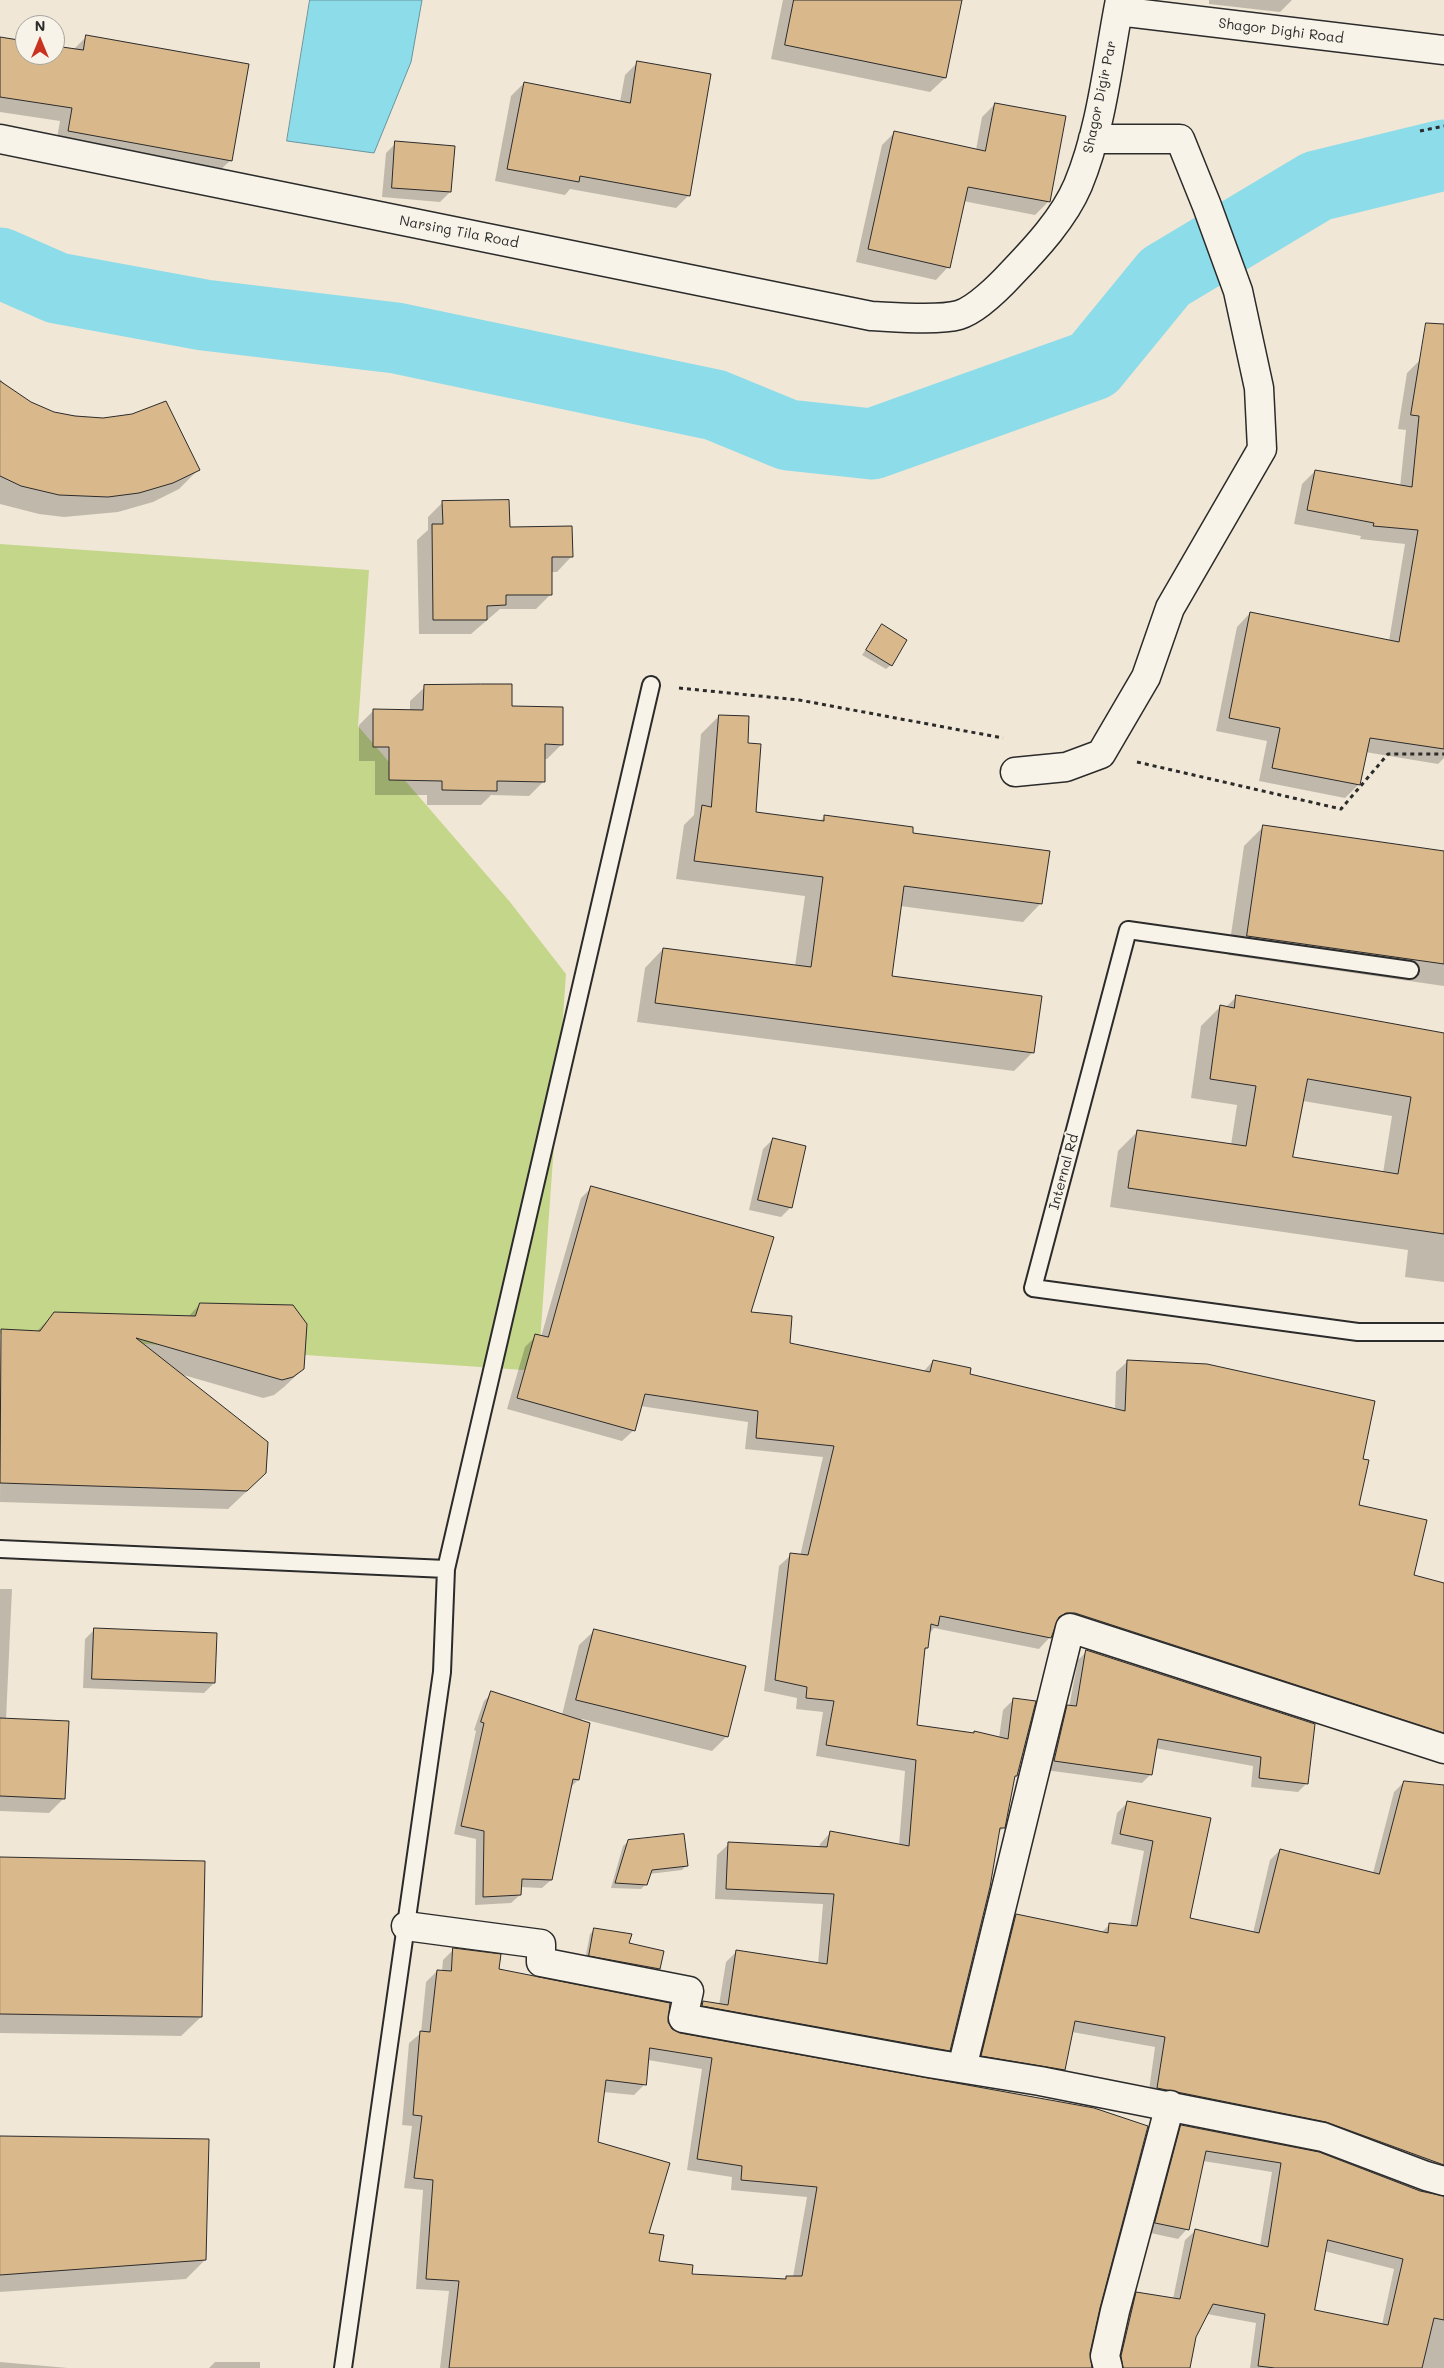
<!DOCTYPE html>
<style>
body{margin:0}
#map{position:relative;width:1444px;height:2368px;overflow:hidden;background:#f1e7d6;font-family:Mali,sans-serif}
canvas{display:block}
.north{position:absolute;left:15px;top:15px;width:50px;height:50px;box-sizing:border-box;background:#f7f3e8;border:1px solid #a5a39c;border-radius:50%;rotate:0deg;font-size:14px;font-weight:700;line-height:20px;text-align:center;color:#2b2b2b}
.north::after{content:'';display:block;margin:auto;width:18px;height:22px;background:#c8321e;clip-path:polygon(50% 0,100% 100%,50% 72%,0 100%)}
</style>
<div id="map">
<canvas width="1444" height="2368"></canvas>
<div class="north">N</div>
</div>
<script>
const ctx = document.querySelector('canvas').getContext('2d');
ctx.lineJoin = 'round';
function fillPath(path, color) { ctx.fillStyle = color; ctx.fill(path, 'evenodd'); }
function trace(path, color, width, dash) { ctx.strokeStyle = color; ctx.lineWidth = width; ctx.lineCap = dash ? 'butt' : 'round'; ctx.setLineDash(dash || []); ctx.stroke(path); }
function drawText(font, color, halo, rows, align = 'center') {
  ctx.font = font + ' Mali,sans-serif'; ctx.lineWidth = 4; ctx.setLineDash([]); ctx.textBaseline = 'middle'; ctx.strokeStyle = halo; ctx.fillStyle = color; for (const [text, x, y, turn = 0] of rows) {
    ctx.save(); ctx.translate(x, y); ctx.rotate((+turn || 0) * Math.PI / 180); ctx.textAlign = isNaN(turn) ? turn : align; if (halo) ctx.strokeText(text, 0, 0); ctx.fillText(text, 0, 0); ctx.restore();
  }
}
const green = new Path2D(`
 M0,544L369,570L358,726L510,902L566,974L538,1371L0,1334Z`);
const water = new Path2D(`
 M310,0H422L411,62L374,153L287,141Z`);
const shadow = new Path2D(`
 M783,0H961L945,78L930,92L771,59Z
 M1209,0H1292L1280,12L1209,4Z
 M86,37L231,160L217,173L56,144L60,121L0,112V38L25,42V55H55V47L73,50Z
 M638,62L689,195L676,208L570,189L565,195L495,181L511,96L524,83L620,102L625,75Z
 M995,104L1048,202L1035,215L963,201L948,267L936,280L856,262L882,145L895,132L976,150L982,117Z
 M396,143L450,192L440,202L382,197L386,153Z
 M1421,359L1444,362V758L1438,764L1365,752L1359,784L1345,798L1259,781L1267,741L1216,731L1237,627L1250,613L1389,641L1405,544L1360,539L1361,536L1294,524L1302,484L1315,471L1400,487L1406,430L1398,429L1407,373Z
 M0,379L9,389L30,403L54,413L103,419L198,470L179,489L153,502L118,512L64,517L39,514L0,504Z
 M443,502L571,557L557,572H551V594L536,609H500L471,634H419L417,540L428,530V517Z
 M882,626L891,665L886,669L862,655Z
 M425,687L511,707L562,744L547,759H544V781L529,796L491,795L481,805H427V795H375V761H359V725L374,710L410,711V701Z
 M719,716L747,744L754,814L819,822L825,816L911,834L1041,903L1023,922L900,906L891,977L1033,1052L1014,1071L637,1022L645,968L663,949L795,966L805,896L676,879L684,825L694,815L701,734Z
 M1263,827L1444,852V986L1228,955L1244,846Z
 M1237,996L1444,1035V1282L1405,1277L1408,1250L1110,1207L1118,1151L1137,1132L1231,1145L1237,1105L1191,1098L1201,1026L1220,1007L1225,1008ZM1303,1101L1392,1116L1383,1173L1292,1158Z
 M773,1139L791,1207L781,1217L749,1210L763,1149Z
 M592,1187L788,1344L923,1372L933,1361L969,1375L1115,1410L1116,1372L1128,1361L1361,1460L1357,1506L1413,1576L1444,1584V1749L1063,1624H1055L1050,1637L1039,1649L934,1628L929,1634L927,1648L924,1651L915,1726L999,1738L1003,1710L1014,1699L1016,1776L1013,1780L1004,1827L998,1833L949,2050L938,2061L692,2014L703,2003L719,2005L726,1962L737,1951L818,1964L823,1904L715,1899L717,1855L729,1844L819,1848L820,1844L831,1832L899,1845L905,1771L816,1756L823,1712L796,1709L797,1698L764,1691L779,1566L791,1555L800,1556L823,1457L745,1449L748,1422L640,1406L634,1430L622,1441L507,1409L525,1347L536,1336L541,1337L581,1198Z
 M200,1304L303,1369L284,1387L274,1395L263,1398L180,1374L265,1473L246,1492L228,1509L0,1502L1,1330L36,1332L55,1313L188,1317Z
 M0,1589H12L6,1720L64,1798L49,1813L0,1811Z
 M95,1629L214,1683L204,1693L83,1688L85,1639Z
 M594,1631L727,1736L712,1751L582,1719L578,1780L570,1788L551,1880L542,1888L520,1887V1895L511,1903L475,1905L476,1839L454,1834L476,1731L474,1730L484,1701L492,1693L562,1715L579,1645Z
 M1087,1651L1307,1783L1298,1792L1251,1787L1253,1766L1155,1748L1151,1774L1142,1783L1045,1770L1058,1716L1069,1707L1078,1660Z
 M1404,1782L1444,1786V2159L1443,2164L1433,2174L1148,2098L1155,2047L1072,2032L1064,2069L1054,2079L972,2065L1006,1925L1016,1915L1101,1933L1110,1924L1130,1927L1144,1851L1111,1844L1117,1813L1127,1803L1209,1819L1188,1919L1253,1933L1270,1860L1280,1850L1373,1873L1394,1792Z
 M628,1842L686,1866L682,1870L649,1874L646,1884L641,1889L611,1888L623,1846Z
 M0,1858L201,2017L181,2036L0,2033Z
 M595,1929L627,1944L659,1969L654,1973L585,1960L590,1934Z
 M454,1949L498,1970L667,2023L672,2030L680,2035L1094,2109L1072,2368H440L449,2291L416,2289L423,2190L404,2188L412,2126L402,2125L409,2043L421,2033L426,1982L437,1971H442L443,1960ZM648,2060L702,2069L687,2170L732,2177L731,2190L807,2197L793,2277H786L784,2280L691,2275L658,2262L647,2234L597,2142L603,2092L634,2095L644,2085Z
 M1181,2126L1318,2153L1444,2197V2368H1250L1256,2323L1207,2314L1195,2336L1189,2368H1112L1127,2303L1137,2293L1173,2299L1185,2240L1195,2231L1260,2246L1272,2172L1203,2161L1187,2229L1178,2239L1146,2232L1172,2136ZM1324,2251L1394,2269L1382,2325L1313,2311Z
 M0,2137L205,2260L186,2279L0,2292Z
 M0,2362L68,2368H0Z
 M215,2362H260V2368H209Z`);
const river = new Path2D(`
 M0,263L57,288L204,315L396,338L715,405L788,435L872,444L1093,365L1165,277L1317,186L1444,155`);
const building = new Path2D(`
 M794,0H962L946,78L785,45Z
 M86,35L249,64L232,161L68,131L72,108L0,97V37L25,41V55H55V46L83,50Z
 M637,61L711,74L690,196L580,176L579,182L507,169L524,82L630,103Z
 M995,103L1066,116L1050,202L968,187L950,268L868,249L894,131L985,151Z
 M395,141L455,146L451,192L392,188Z
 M1426,323L1444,324V749L1370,738L1360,785L1272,768L1280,728L1229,718L1250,612L1399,642L1418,530L1373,526L1374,523L1307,510L1315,470L1412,487L1419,416L1411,415Z
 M0,381L31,402L54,412L75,416L103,418L132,414L166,401L200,470L173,483L139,493L108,497L59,495L21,486L0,476Z
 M509,500L510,527L572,526L573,557H552V595H506V605L487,606V620H433L432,524H443L442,501Z
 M882,624L907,640L892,666L866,650Z
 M481,684H512V706L563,707V745L545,744V782L497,781V791L442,790V781L389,780V747H373V709L423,710L424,685Z
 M719,715L749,716L748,743L761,744L756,812L824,821V815L913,827V833L1050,851L1042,904L904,886L892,976L1042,996L1034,1053L655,1003L663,948L811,967L823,877L694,861L702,805L711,807Z
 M1263,825L1444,851V964L1247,936Z
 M1236,995L1444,1033V1234L1128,1188L1137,1130L1246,1146L1256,1086L1210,1079L1220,1005L1234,1008ZM1308,1079L1411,1097L1398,1174L1293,1157Z
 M773,1138L806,1146L792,1208L758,1200Z
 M591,1186L774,1237L751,1312L792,1316L790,1343L930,1372L933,1360L971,1368L970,1374L1125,1411L1127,1360L1207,1364L1375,1401L1363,1459L1369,1460L1359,1505L1427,1520L1414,1575L1444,1583V1733L1075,1613H1066L1059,1617L1051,1638L940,1616L938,1626L931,1624L928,1648H925L917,1725L974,1733V1731L1008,1739L1013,1698L1036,1701L1017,1776H1015L1005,1828H1000L990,1887L950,2051L702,2006L703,2001L728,2005L736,1950L827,1964L834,1894L726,1889L728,1842L827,1847L830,1831L909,1846L916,1760L826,1745L834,1701L806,1698L807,1687L775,1680L790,1553L808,1555L834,1446L756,1438L758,1411L645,1394L635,1431L517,1398L535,1334L548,1337Z
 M200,1303L293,1305L307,1324L304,1369L293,1377L282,1380L136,1338L268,1442L266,1473L247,1491L0,1483L1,1329L40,1331L54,1312L195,1316Z
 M94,1628L217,1633L215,1683L92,1679Z
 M594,1629L746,1666L728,1737L576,1700Z
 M1086,1650L1315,1724L1308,1784L1259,1778L1261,1757L1158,1739L1152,1775L1054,1761L1067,1705L1076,1706Z
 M491,1691L590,1723L579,1780L573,1779L552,1880L522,1879L521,1895L483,1897L484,1831L461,1826L484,1723L481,1722Z
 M0,1718L69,1721L65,1799L0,1796Z
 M1404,1781L1444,1785V2165L1326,2122L1157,2088L1165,2037L1075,2021L1065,2070L981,2056L1016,1914L1108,1933L1109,1923L1137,1926L1153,1841L1120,1834L1127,1801L1211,1818L1190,1918L1259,1933L1280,1849L1379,1874Z
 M684,1834L688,1866L652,1870L647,1885L615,1883L628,1840Z
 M0,1857L205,1861L202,2017L0,2014Z
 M594,1928L632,1934L629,1943L664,1951L660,1969L589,1956Z
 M453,1948L501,1954L499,1969L670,2003L668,2022L672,2029L680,2033L1094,2108L1148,2126L1100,2308L1090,2353L1092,2368H449L459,2281L426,2279L433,2180L414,2178L422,2116L413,2115L420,2031L430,2032L437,1970L451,1971ZM650,2048L712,2058L697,2159L742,2166L741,2180L817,2187L802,2276H786V2279L692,2274L693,2265L659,2261L664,2235L649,2233L670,2163L598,2142L606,2080L646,2085Z
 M1181,2125L1319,2152L1420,2191L1444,2196V2320L1434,2318L1422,2368H1275L1258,2366L1265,2314L1213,2304L1196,2337L1190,2368H1123L1121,2356L1136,2292L1180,2299L1195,2229L1268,2247L1281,2163L1206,2151L1189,2230L1155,2223ZM1328,2240L1403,2259L1388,2325L1315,2310Z
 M0,2136L209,2139L206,2260L0,2275Z`);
const path = new Path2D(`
 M1420,131L1444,126
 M679,688L799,700L1003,738
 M1137,762L1341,809L1388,754H1444`);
const service = new Path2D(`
 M1410,970L1128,930L1033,1288L1358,1332H1444
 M0,1549L446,1569
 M343,2368L442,1672L446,1569L651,685`);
const minor = new Path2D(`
 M1118,11L1444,50
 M0,139L871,316C894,317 938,321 959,315C976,310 1000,286 1012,273C1036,248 1064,218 1078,185C1102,127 1108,61 1120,0
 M1015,772L1066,767L1101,754L1146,677L1170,608L1262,449L1259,388L1238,291L1207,206L1180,139H1093
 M406,1926L541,1944V1962L689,1991L683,2018L929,2063L1040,2081L1323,2137L1426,2176L1444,2181
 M962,2068L1070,1628L1444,1749
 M1108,2368L1105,2356L1115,2311L1170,2105`);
const streetNames = [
 ["Shagor Dighi Road",1281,31,7],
 ["Shagor Digir Par",1100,97,-78],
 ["Narsing Tila Road",459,232,11],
 ["Internal Rd",1064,1172,-75]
];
fillPath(green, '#c4d68a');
fillPath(water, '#8ddcea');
trace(water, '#66959e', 1);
fillPath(shadow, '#0003');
trace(river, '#8ddcea', 71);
fillPath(building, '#d9b88c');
trace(building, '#2b2b2b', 1);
trace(service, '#2b2b2b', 20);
trace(minor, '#2b2b2b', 31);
trace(path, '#2b2b2b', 3, [4, 4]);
trace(service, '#f7f3e8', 16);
trace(minor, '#f7f3e8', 28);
drawText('14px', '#2b2b2b', '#f7f3e8', streetNames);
</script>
